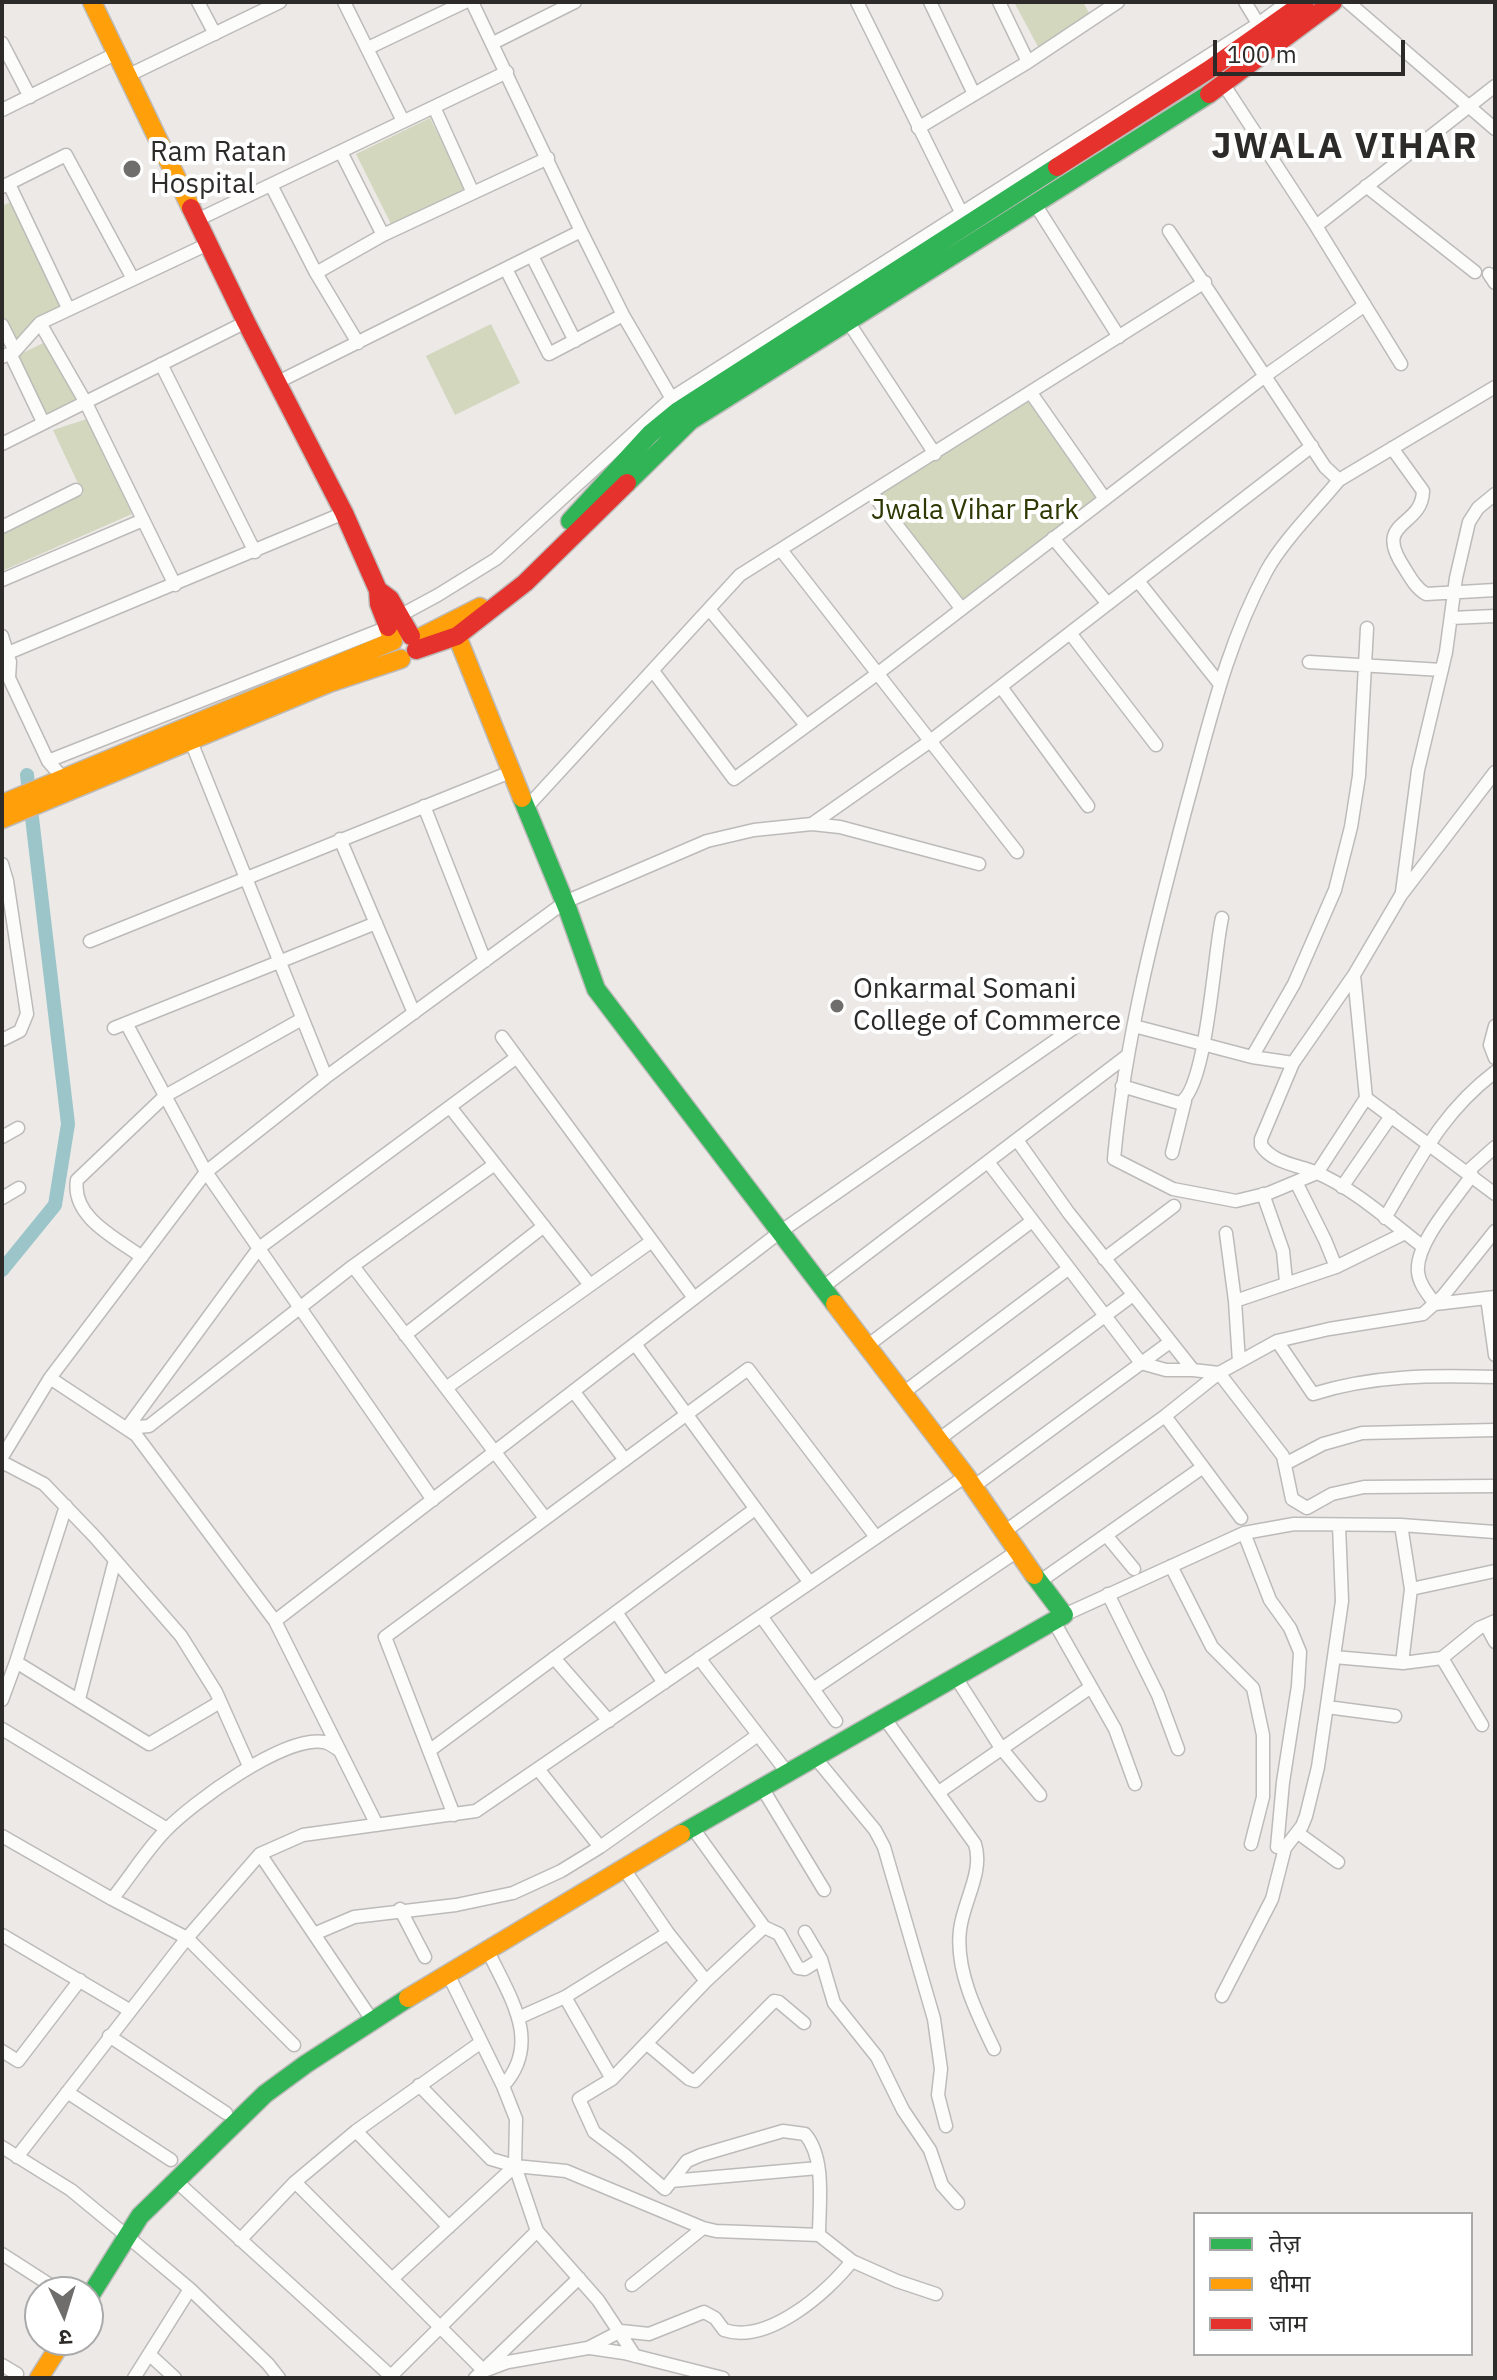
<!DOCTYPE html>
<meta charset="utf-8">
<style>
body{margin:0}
#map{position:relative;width:1497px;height:2380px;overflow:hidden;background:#ece9e7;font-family:"IBM Plex Sans","Noto Sans Devanagari",sans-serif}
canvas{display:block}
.frame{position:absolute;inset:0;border:4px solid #2d2b2a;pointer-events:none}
.legend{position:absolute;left:1193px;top:2212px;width:280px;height:144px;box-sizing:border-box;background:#fff;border:2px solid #abaaaa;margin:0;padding:10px 14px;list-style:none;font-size:24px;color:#2d2b2a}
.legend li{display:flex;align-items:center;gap:16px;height:40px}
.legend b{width:40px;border:2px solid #abaaaa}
.north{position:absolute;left:24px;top:2276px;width:80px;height:80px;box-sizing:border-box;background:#fff;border:2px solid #abaaaa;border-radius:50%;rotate:176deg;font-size:22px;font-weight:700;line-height:32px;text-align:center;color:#2d2b2a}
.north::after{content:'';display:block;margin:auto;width:28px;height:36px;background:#706e6c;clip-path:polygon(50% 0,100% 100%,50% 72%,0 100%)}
.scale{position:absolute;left:1213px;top:40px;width:192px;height:36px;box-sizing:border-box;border:4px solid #2d2b2a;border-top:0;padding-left:10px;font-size:24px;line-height:28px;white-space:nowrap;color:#2d2b2a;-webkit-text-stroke:6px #fff;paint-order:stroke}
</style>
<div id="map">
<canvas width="1497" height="2380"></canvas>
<div class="frame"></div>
<ul class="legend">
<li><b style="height:10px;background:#30b455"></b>तेज़</li>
<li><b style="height:10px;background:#ff9f0a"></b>धीमा</li>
<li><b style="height:10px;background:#e5322d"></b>जाम</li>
</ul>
<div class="north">उ</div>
<div class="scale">100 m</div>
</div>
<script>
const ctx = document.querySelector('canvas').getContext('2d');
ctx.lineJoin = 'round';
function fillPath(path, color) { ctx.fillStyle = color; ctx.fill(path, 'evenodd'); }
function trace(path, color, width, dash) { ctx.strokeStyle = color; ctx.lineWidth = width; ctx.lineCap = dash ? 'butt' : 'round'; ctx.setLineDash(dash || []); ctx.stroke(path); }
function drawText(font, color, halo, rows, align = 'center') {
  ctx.font = font + ' "IBM Plex Sans",sans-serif'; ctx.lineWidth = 8; ctx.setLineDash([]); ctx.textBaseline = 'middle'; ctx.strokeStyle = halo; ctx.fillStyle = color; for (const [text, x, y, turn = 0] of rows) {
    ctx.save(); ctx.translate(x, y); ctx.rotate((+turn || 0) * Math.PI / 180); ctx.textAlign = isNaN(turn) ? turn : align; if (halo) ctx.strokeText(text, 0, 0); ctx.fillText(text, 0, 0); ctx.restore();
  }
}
const green = new Path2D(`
 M1014,2H1083L1095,24L1043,56Z
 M430,118L469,197L395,232L356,154Z
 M19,198L74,311L15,340L2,314V206Z
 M491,324L520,383L455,415L426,356Z
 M47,341L82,408L48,420L17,356Z
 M1031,393L1105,499L961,608L872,493Z
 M87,419L132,514L2,571V534L83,494L53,430Z`);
const canal = new Path2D(`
 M2,1270L55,1205L68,1124L27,775`);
const street = new Path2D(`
 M198,2L215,34
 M344,2L403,121
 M472,2L581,231L623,315L675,404
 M857,2L964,218
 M930,2L974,94
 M999,2L1028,62
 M1245,2L1262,30
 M1348,2L1495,129
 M2,43L30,97
 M493,43L575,2
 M368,48L465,2
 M129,75L280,2
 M1224,85L1316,226L1401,364
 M434,107L473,193
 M2,110L115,54
 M918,128L1028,62L1118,2
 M341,152L383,235
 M9,184L68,308
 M271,185L316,273L358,343
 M1366,186L1475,272
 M2,187L66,155L133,279
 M1035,204L1119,337
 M197,220L507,72
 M1316,226L1495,86
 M1169,231L1325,467L1339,480C1317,507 1283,541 1267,570C1226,646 1210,721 1187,804C1156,921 1125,1038 1114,1159L1173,1189L1236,1201L1269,1193L1317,1173L1366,1098L1354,975L1401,895L1495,772
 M532,256L575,341
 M506,269L549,354L623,315
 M316,273L383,235L548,158
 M1489,274L1495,283
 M845,317L935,454
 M40,323L86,403L175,585
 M2,325L15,351
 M10,353L43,422
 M2,357L15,351L40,323L208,244
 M161,364L255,552
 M278,382L581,231
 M1031,393L1105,499
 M2,444L246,322
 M1392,448L1423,491C1422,529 1371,519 1405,569C1411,579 1417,589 1426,594L1495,590
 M1339,480L1495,387
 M872,493L961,608
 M2,527L76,490
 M1053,538L1108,604
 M781,550L1017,852
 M2,580L143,520
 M1138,581L1219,683
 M709,609L805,724
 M401,615L438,595L496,559L673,397L1258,24L1288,2
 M1451,618L1495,616
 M1070,633L1156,745
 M2,636L10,662L9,678L48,761L62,777
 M8,653L344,513
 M1309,662L1442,670
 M653,671L734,779L877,674L1265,376L1365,305
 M1001,687L1088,806
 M190,739L326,1077L565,902L707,841L754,830L812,824L840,827L979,864
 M48,761L388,627
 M424,806L485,961
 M527,807L740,575L1205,282
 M812,824L929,742L1312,446
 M340,839L414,1013
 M2,864L7,881L27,1014L20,1031L2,1040
 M1402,892L1418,770L1446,652L1456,578L1469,522L1478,508L1495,494
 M90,941L513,771
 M1354,975L1293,1063L1261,1139V1145C1272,1163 1298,1165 1315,1172C1355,1189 1388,1220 1422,1246
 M126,1023L206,1172L326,1077
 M1134,1026L1252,1057L1293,1063
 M1495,1026L1490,1045L1495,1058
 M114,1028L376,923
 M502,1037L694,1298
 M1252,1057L1294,984L1335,890L1351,827L1359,776L1367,628
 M1122,1086L1179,1103C1207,1092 1214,950 1222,918
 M1366,1098L1495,1194
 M450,1107L590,1285
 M2,1137L18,1128
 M1017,1140L1068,1212L1193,1370L1219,1373L1283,1456L1292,1499L1307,1508L1332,1494L1364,1487L1495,1486
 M1172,1153L1185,1101
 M988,1162L1141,1363L1166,1370H1193
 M1467,1172L1495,1147
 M1472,1175C1456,1199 1415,1243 1418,1272C1419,1284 1428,1294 1435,1304L1495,1297
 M1296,1182L1325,1240L1336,1267
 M1342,1187L1391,1116
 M1263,1194L1283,1251L1286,1282
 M2,1198L19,1188
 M1385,1218C1419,1161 1441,1113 1495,1072
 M1226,1233L1235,1301L1239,1362
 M142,1257C116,1238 71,1217 77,1180L165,1096L302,1019
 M1104,1259L1174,1206
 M353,1266L495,1164
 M823,1287L1128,1055
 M1487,1298L1495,1355
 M1235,1301L1336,1267L1405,1233
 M405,1335L544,1226
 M1277,1341L1313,1394C1373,1375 1433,1375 1495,1377
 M635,1344L810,1583
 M867,1346L1032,1221
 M446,1388L545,1518
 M574,1392L625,1460
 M903,1393L1068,1269
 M1165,1416L1241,1518
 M127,1428L149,1426L353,1266L446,1388L652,1241
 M127,1428L259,1248L517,1057
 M938,1440L1133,1295
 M2,1457L50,1378
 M2,1462L44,1484L95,1537L181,1636L216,1692L249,1766
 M1285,1464L1323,1444L1362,1433L1495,1430
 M973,1487L1170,1342
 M433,1500L206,1172L50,1378L136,1435L275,1621L780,1232L1075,1027
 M66,1506L16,1662L149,1744L220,1702
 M1401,1525L1411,1589L1402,1663
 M1004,1532L1165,1416L1219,1373L1277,1341L1329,1329L1423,1314L1443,1296L1495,1231
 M1244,1533L1270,1600L1290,1628L1300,1652L1298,1686L1283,1782L1277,1847L1285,1848
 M1106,1535L1134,1569
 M1171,1566L1212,1647L1253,1688L1263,1735V1797L1251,1844
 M1039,1582L1203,1467
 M1411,1589L1495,1571
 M1108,1594L1158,1695L1178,1749
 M616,1612L664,1683
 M1064,1615L1244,1533L1294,1524L1401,1525L1495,1532
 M761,1616L836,1721
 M1053,1620L1115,1729L1135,1784
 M275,1621L377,1825
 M1486,1625L1495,1642
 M1334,1657L1403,1663L1442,1658L1479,1628L1495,1621
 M554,1658L609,1721
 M699,1658L786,1771
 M1442,1658L1482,1725
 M955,1676L1001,1748L1040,1795
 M813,1689L1016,1552
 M79,1699L115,1560
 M2,1700L16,1662
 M1327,1707L1395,1716
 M883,1716L975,1844C984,1872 963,1902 960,1930C955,1970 977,2014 994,2049
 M2,1729L167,1829
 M429,1751L755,1509
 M813,1755L875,1830L884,1847L934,2019L941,2069L938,2095L946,2126
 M538,1769L600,1847L758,1735
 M761,1786L824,1890
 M939,1792L1091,1687
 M454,1815L385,1637L748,1369L876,1537
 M692,1827L764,1927L779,1934L798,1968L805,1969L821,1959
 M1298,1833L1338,1862
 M2,1836L112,1899L187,1938L260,1854L372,2020
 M260,1854L303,1835L476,1811L966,1476
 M624,1869L668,1933L706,1981
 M112,1899C130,1877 145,1852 165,1831C192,1803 284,1735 324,1742C329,1743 336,1748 340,1751
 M400,1909L425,1957
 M764,1927L706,1981L612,2079L579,2099L594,2132L625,2155L665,2189L687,2161L701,2155L783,2131L805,2134C826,2158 819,2205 819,2235
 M805,1932L821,1959L834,2003L877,2057L903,2110L930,2150L942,2185L958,2203
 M314,1934L354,1917L456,1905L513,1893L561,1871L600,1847
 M2,1935L129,2010
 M488,1951C509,1996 543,2042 503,2086
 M448,1974L503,2086L516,2119L515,2166L537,2231L598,2300L635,2356
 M1222,1996L1272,1899L1285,1848L1302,1826L1306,1816L1318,1767L1342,1601L1339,1525
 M565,1997L612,2079
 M518,2018L565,1997L668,1933
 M109,2036L226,2113
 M646,2043L689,2079L695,2081L774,2001L779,2002L804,2023
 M2,2051L18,2061L80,1980
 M67,2092L171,2160
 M356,2131L449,2227
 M2,2147L71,2190L128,2237L190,2289L268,2364L279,2378
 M17,2157L187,1938L294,2045
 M176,2181L393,2378
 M671,2181L818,2168
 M295,2182L484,2371L508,2362L588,2348L621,2331L649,2334L704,2312L715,2318L724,2330C767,2345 827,2293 852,2261L819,2235L716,2231L703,2228L566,2171L515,2166L491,2159L419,2085
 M240,2240L295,2182L356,2131L480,2043
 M2,2254L61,2292
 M852,2261L897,2281L936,2294
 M393,2278L515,2166
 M632,2285L703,2228
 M590,2348L624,2353L723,2378
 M149,2354L175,2378
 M2,2365L17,2374
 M391,2376L537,2231
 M134,2378L190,2289
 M475,2378L579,2278`);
const fast = new Path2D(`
 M627,483L690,421L1209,94
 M570,521L650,434L678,411L1057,167
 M522,798L568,910L596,989L835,1304
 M681,1834L1064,1615L1034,1575
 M88,2299L140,2216L265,2094L306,2064L408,1998`);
const slow = new Path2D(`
 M92,2L191,208
 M457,636L522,798
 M421,637L480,607
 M2,804L393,641L388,627
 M2,819L329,683L401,659
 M835,1304L966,1476L1034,1575
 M408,1998L681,1834
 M39,2378L63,2340`);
const jam = new Path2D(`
 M1209,94L1333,2
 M1057,167L1210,69L1305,2
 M191,208L246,322L344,513L378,590L379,604L388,627
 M378,590L390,599L411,636
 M416,650L457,636L525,583L627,483`);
const markers = [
 [132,169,10,"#706e6c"],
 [837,1006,8,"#706e6c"]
];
const poiNames = [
 ["Ram Ratan",150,153],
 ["Hospital",150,185],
 ["Onkarmal Somani",853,990],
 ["College of Commerce",853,1022]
];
const parkNames = [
 ["Jwala Vihar Park",975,511]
];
const districtNames = [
 ["JWALA VIHAR",1345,148]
];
fillPath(green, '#d2d7be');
trace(canal, '#9bc5c9', 14);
trace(street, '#bdbbb9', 15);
trace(fast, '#bdbbb9', 21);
trace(slow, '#bdbbb9', 21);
trace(jam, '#bdbbb9', 21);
trace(street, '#fcfcfb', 12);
trace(fast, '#30b455', 18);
trace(slow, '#ff9f0a', 18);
trace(jam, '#e5322d', 18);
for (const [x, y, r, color] of markers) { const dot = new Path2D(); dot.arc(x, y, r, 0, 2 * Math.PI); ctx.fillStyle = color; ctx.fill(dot); trace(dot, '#fff', 3); }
drawText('28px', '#2d2b2a', '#fff', poiNames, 'left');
drawText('28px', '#2d3802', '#fff', parkNames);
ctx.letterSpacing = '2px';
drawText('bold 36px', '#2d2b2a', '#fff', districtNames);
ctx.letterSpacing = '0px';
</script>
